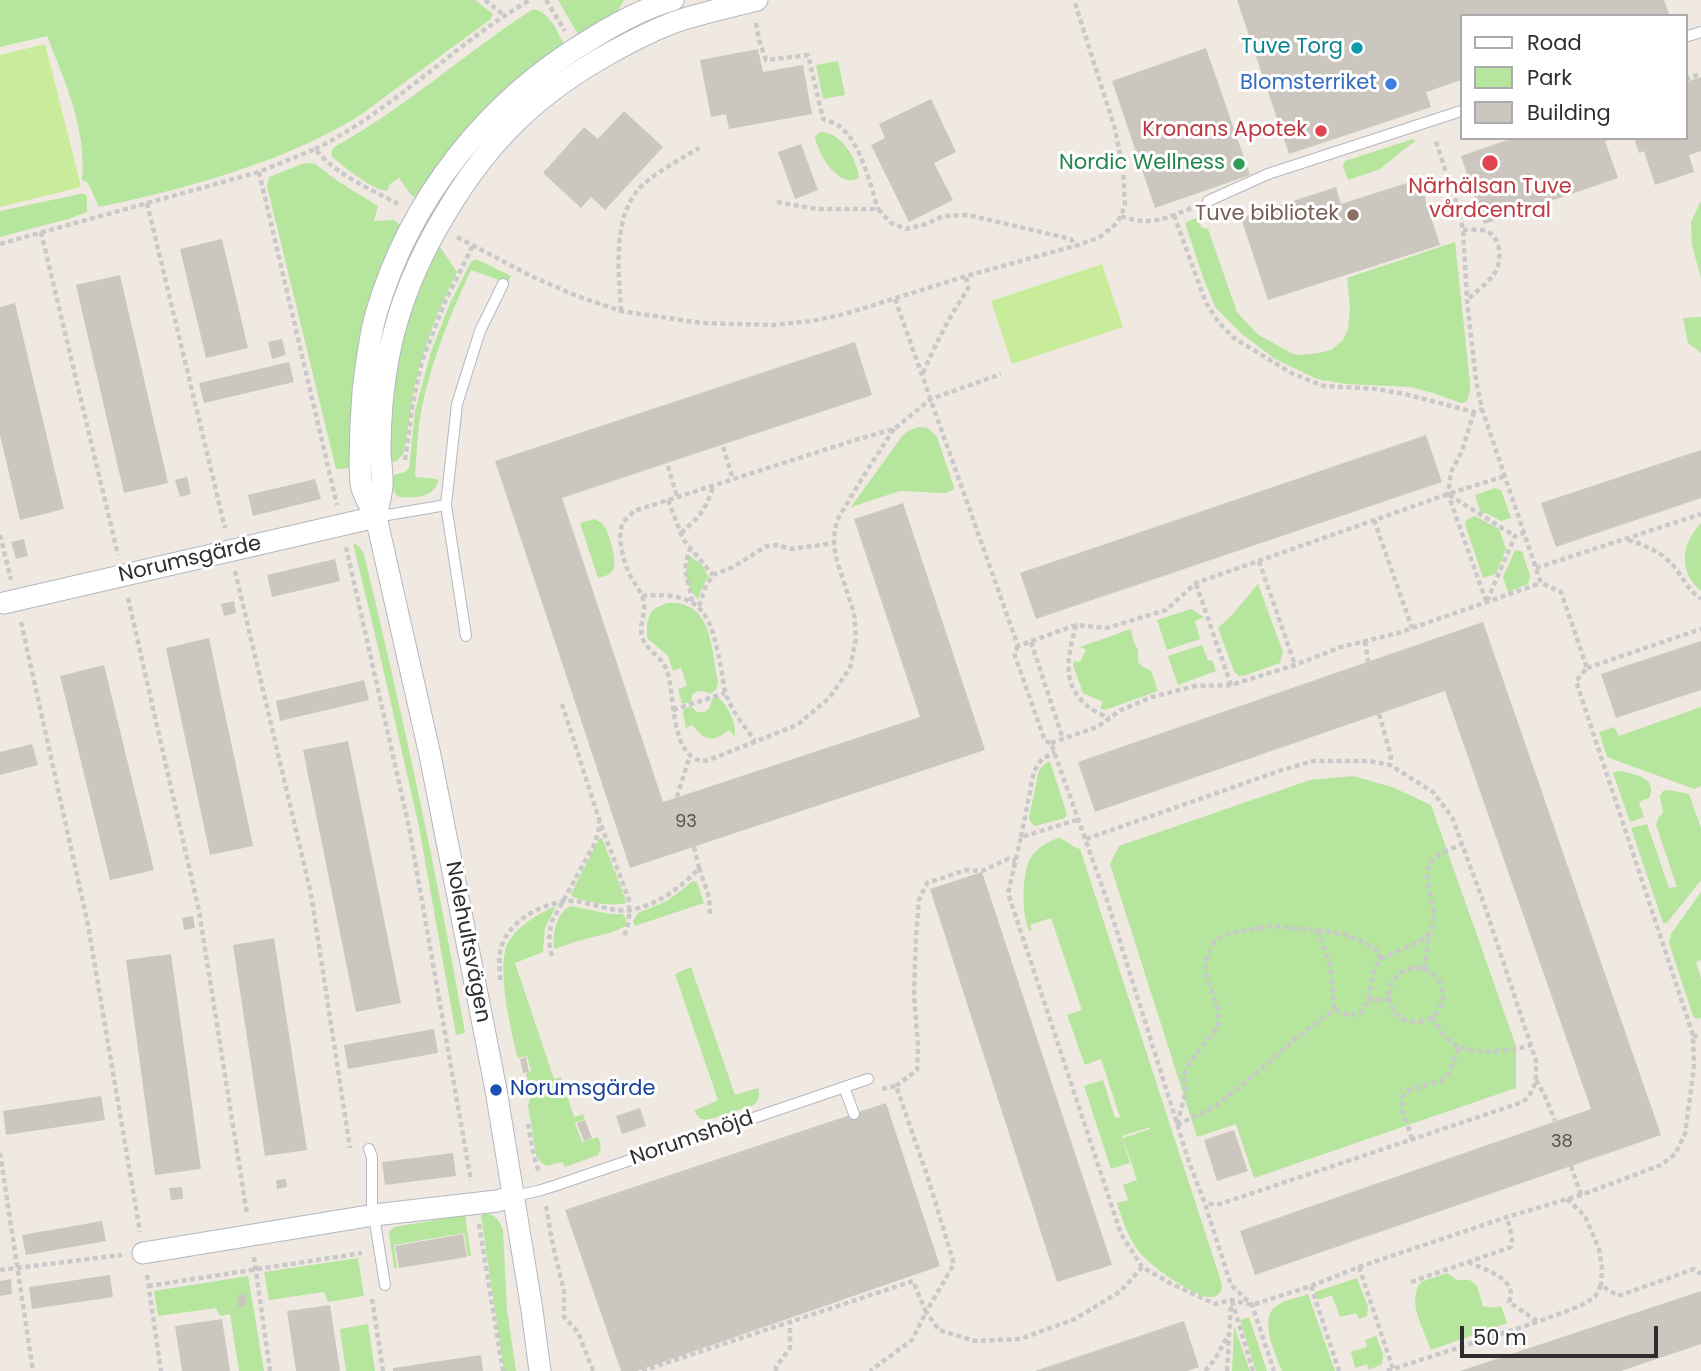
<!DOCTYPE html>
<meta charset="utf-8">
<style>
body{margin:0}
#map{position:relative;width:1701px;height:1371px;overflow:hidden;background:#efe9e1;font-family:Poppins,sans-serif}
canvas{display:block}
.legend{position:absolute;left:1460px;top:14px;width:228px;height:126px;box-sizing:border-box;background:#fff;border:2px solid #ababab;margin:0;padding:9px 12px;list-style:none;font-size:21px;color:#2e2e2e}
.legend li{display:flex;align-items:center;gap:14px;height:35px}
.legend b{width:35px;border:2px solid #ababab}
.scale{position:absolute;left:1460px;top:1326px;width:198px;height:32px;box-sizing:border-box;border:4px solid #2e2e2e;border-top:0;padding-left:9px;font-size:21px;line-height:24px;white-space:nowrap;color:#2e2e2e;-webkit-text-stroke:5px #fff;paint-order:stroke}
</style>
<div id="map">
<canvas width="1701" height="1371"></canvas>
<ul class="legend">
<li><b style="height:9px;background:#fff"></b>Road</li>
<li><b style="height:19px;background:#b6e59e"></b>Park</li>
<li><b style="height:19px;background:#cbc7bf"></b>Building</li>
</ul>
<div class="scale">50 m</div>
</div>
<script>
const ctx = document.querySelector('canvas').getContext('2d');
ctx.lineJoin = 'round';
function fillPath(path, color) { ctx.fillStyle = color; ctx.fill(path, 'evenodd'); }
function trace(path, color, width, dash) { ctx.strokeStyle = color; ctx.lineWidth = width; ctx.lineCap = dash ? 'butt' : 'round'; ctx.setLineDash(dash || []); ctx.stroke(path); }
function drawText(font, color, halo, rows, align = 'center') {
  ctx.font = font + ' Poppins,sans-serif'; ctx.lineWidth = 6; ctx.setLineDash([]); ctx.textBaseline = 'middle'; ctx.strokeStyle = halo; ctx.fillStyle = color; for (const [text, x, y, turn = 0] of rows) {
    ctx.save(); ctx.translate(x, y); ctx.rotate((+turn || 0) * Math.PI / 180); ctx.textAlign = isNaN(turn) ? turn : align; if (halo) ctx.strokeText(text, 0, 0); ctx.fillText(text, 0, 0); ctx.restore();
  }
}
const green = new Path2D(`
 M0,0H475L493,14L491,19C461,41 431,63 401,85C384,97 368,111 349,122C274,165 184,189 99,207L88,183L82,180C87,130 65,82 47,36L0,47Z
 M558,0H624L617,12L579,36Z
 M534,9C551,14 556,30 564,44L536,64L508,88L417,198L411,195L399,178L390,184L387,191C367,187 348,169 332,157C330,152 332,149 336,146C405,108 464,54 530,11Z
 M838,61L845,95L823,99L816,65Z
 M820,132C841,131 857,159 859,178C839,190 818,154 815,137Z
 M1413,139L1415,141L1380,169L1348,180L1343,166L1345,161Z
 M310,163L315,164L339,182L378,206L374,221L394,220L402,226L352,468L336,469L267,186L269,177L302,164Z
 M80,194H85L87,197V212L68,219L0,237V211Z
 M1701,201V278L1692,245L1691,222Z
 M1198,217L1201,227L1208,229L1237,312L1257,334L1291,353L1299,355L1319,353L1331,350L1343,340L1348,329L1350,306L1347,278L1455,242L1470,383V392L1468,398L1466,402L1461,403L1433,393L1410,387L1346,384L1317,379L1275,359L1242,334L1215,307L1203,277L1185,223Z
 M436,241L457,272C438,309 423,348 414,389C410,411 408,433 403,454L397,461L394,462L389,460L387,421L398,346Z
 M474,260H478L511,276L507,283L471,270C450,315 432,359 422,407C417,430 417,454 415,477L436,479L438,480C435,498 414,498 399,497C392,492 390,483 394,475L405,472L409,468L415,411L431,352L450,303L471,262Z
 M1701,317V353L1688,343L1683,318Z
 M918,427L928,428L937,437L954,487L953,490L945,493L900,491L851,507L903,435L908,431Z
 M1495,488L1501,490L1511,518L1501,521L1486,513H1481L1475,495Z
 M1475,516L1499,529L1506,549L1496,574L1483,578L1465,524L1466,520Z
 M595,519C600,522 600,521 604,526C609,532 618,563 613,570C610,575 603,577 598,578L580,523Z
 M1701,523V591C1678,571 1681,545 1701,523Z
 M353,543L359,546L364,554C402,713 437,872 465,1033L456,1035L419,827L382,664Z
 M1515,550L1522,551L1530,576L1528,584L1508,592L1503,577Z
 M690,556L703,566L708,576L701,590L698,599C686,589 683,570 690,556Z
 M1258,584L1283,652L1280,663L1246,675L1239,676L1234,671L1218,628L1230,617Z
 M667,603C713,600 711,649 718,681C718,687 716,691 710,694C703,691 698,689 692,695L691,702L682,704L678,689L687,686L681,668L673,671L668,656L647,638V623L651,612L656,608Z
 M1191,609L1204,617L1195,621L1200,639L1167,650L1157,620Z
 M1131,629L1134,643L1138,650V662L1143,667L1151,671L1158,691L1105,710L1100,708L1103,702L1083,693L1073,665L1074,661L1080,662L1086,650L1080,647Z
 M1202,645L1208,661L1212,660L1216,671L1178,685L1168,656Z
 M718,697C728,706 736,722 735,735L734,736L729,730C712,743 706,741 692,725L686,728L683,714L684,709L691,706L697,712H705L710,707L712,699Z
 M1701,707V786L1694,789L1607,757L1599,732L1614,727L1619,736Z
 M1047,762H1050L1067,814L1065,818L1035,826L1032,824L1029,818L1039,770Z
 M1618,771C1633,773 1659,778 1649,798L1639,802L1644,817L1630,822L1613,773Z
 M1353,776L1392,787L1431,805L1516,1046V1088L1254,1178L1236,1124L1197,1137L1110,864L1119,846L1310,780Z
 M1669,790L1689,794L1701,828V880L1667,923H1663L1631,828L1647,824L1669,888L1677,887L1656,825L1658,818L1663,813L1660,796L1663,791Z
 M602,838L625,898L626,903C609,907 589,902 573,897L571,894L599,839Z
 M1058,838C1067,840 1071,847 1080,849L1220,1278L1222,1286L1220,1293C1216,1296 1215,1297 1210,1297C1194,1297 1151,1266 1140,1253C1129,1239 1122,1220 1117,1203L1128,1200L1123,1185L1137,1180L1123,1138L1150,1129V1127L1122,1136L1130,1163L1111,1169L1084,1086L1103,1080L1115,1118L1120,1117L1101,1059L1085,1065L1067,1015L1082,1010L1051,918L1030,925L1032,931H1029C1022,914 1022,882 1028,863C1033,851 1046,842 1058,838Z
 M693,881L697,882L704,903L635,926L633,921L638,913L667,901Z
 M1701,892V960L1696,962L1701,978V1018L1696,1019L1693,1016L1669,943L1671,934Z
 M556,906L545,928L543,952L515,963L554,1079L561,1077L574,1117L583,1114L585,1119L575,1123L582,1142L598,1137C601,1143 602,1149 598,1155L565,1167L562,1162L547,1166L541,1163L536,1155L528,1105L531,1097L526,1073L531,1071L527,1056L518,1058C511,1032 495,963 509,941C518,926 540,912 556,906Z
 M571,906L610,914H624L626,920V926L610,933L581,940L554,949C552,935 556,912 571,906Z
 M691,967L735,1095L758,1088C760,1094 759,1101 754,1105L708,1120L700,1119L694,1111L718,1100L675,974Z
 M483,1214C495,1213 499,1220 503,1230L507,1310L516,1371H504L481,1216Z
 M465,1215L471,1256H468L464,1233L394,1245L397,1268H394L389,1232L394,1227Z
 M358,1258L364,1296L328,1302L324,1292L269,1300L264,1272Z
 M1447,1273L1457,1280H1470L1477,1286L1483,1306L1491,1308L1501,1306L1507,1323L1431,1350C1424,1329 1406,1302 1421,1282Z
 M248,1276L264,1371H239L230,1314L220,1316L216,1308L158,1316L154,1291Z
 M1357,1278L1368,1306L1367,1316L1359,1319L1356,1313L1340,1317L1332,1295L1318,1300L1315,1292Z
 M1308,1294L1335,1371H1282C1276,1355 1258,1319 1276,1306C1284,1300 1298,1298 1308,1294Z
 M1249,1317L1267,1371H1256L1240,1320Z
 M368,1324L375,1371H346L340,1329Z
 M1234,1326L1250,1371H1232Z
 M1376,1336L1383,1354L1382,1364L1369,1370L1367,1364L1355,1368L1351,1352L1367,1347L1365,1340Z`);
const pitch = new Path2D(`
 M45,44L81,187L0,207V55Z
 M1102,264L1123,327L1012,364L991,301Z`);
const building = new Path2D(`
 M1237,0H1664L1670,16H1461V80L1426,92L1431,107L1289,154Z
 M1206,48L1250,175L1155,208L1112,81Z
 M758,49L763,72L803,65L812,114L729,129L726,114L711,117L700,60Z
 M1701,77V151L1689,155L1694,172L1655,185L1644,151L1639,153L1634,138H1685V82Z
 M931,99L956,152L934,163L953,200L909,222L871,145L885,138L879,124Z
 M624,111L663,147L605,210L591,197L581,208L543,173L584,127L598,139Z
 M1513,138H1610V140L1605,141L1618,178L1484,224L1461,156Z
 M801,144L818,190L795,199L778,152Z
 M1419,179L1440,245L1268,300L1241,218L1336,187L1341,204Z
 M222,239L248,348L206,358L180,249Z
 M120,275L168,483L124,493L76,285Z
 M15,303L64,509L20,520L0,435V307Z
 M282,339L286,355L272,359L268,342Z
 M855,342L872,395L562,498L663,802L920,717L854,519L903,503L985,750L630,868L495,461Z
 M289,362L294,382L204,403L199,383Z
 M1426,435L1442,482L1036,619L1020,573Z
 M1701,450V498L1556,547L1541,503Z
 M187,477L191,494L180,497L175,480Z
 M315,479L321,499L253,516L248,495Z
 M24,539L28,556L16,559L11,542Z
 M335,559L340,581L272,597L267,575Z
 M234,601L236,613L224,616L221,604Z
 M1483,622L1661,1135L1255,1275L1240,1231L1591,1109L1445,691L1095,812L1078,762Z
 M209,638L253,846L210,855L166,648Z
 M1701,641V690L1616,718L1601,674Z
 M104,665L154,870L110,880L60,676Z
 M364,680L369,700L280,721L276,701Z
 M348,741L401,1003L356,1012L303,750Z
 M32,744L38,765L0,775V752Z
 M982,872L1112,1265L1057,1282L930,889Z
 M193,916L195,928L184,930L182,918Z
 M274,938L307,1150L265,1156L233,945Z
 M171,954L201,1169L155,1175L126,960Z
 M434,1029L438,1053L348,1069L344,1045Z
 M526,1057L529,1072L523,1073L520,1059Z
 M101,1096L105,1120L6,1135L3,1111Z
 M886,1103L940,1266L637,1371H621L565,1210Z
 M640,1108L646,1126L622,1134L616,1116Z
 M585,1120L592,1138L584,1141L577,1123Z
 M1234,1130L1248,1171L1217,1181L1204,1140Z
 M453,1153L456,1176L385,1185L382,1162Z
 M286,1179L287,1187L277,1189L276,1180Z
 M182,1187L183,1199L171,1200L169,1188Z
 M102,1221L106,1241L26,1255L22,1235Z
 M463,1234L467,1257L399,1268L395,1246Z
 M110,1275L113,1297L32,1309L29,1287Z
 M11,1279L12,1294L0,1296V1281Z
 M1701,1291V1344L1621,1371H1460Z
 M245,1294L246,1306L238,1307L237,1295Z
 M330,1305L340,1371H296L287,1311Z
 M222,1319L230,1371H182L175,1326Z
 M1184,1321L1199,1367L1188,1371H1035Z
 M481,1355L483,1371H393V1368Z`);
const path = new Path2D(`
 M485,0L505,16
 M546,0L565,31
 M756,23L759,40L766,60L808,55L823,119C828,121 835,123 839,126C861,142 870,184 878,209
 M1685,79L1701,74
 M315,149C394,110 454,44 530,0
 M259,172L337,505
 M777,202L817,209H878L891,223L906,229L926,224L943,216L968,215L1071,239L1075,246
 M147,203L225,528
 M1174,215L1206,303L1220,324L1234,338L1293,374L1324,386L1376,389L1405,394L1474,412L1482,409
 M1121,216C1150,227 1167,218 1194,207
 M1463,230C1470,230 1480,229 1486,231C1501,236 1502,259 1496,271C1489,282 1477,291 1468,299
 M41,232L118,555
 M457,237L533,277L577,296L621,311L701,323L773,325L812,321L845,314L966,276L1075,246L1100,237L1116,224L1121,216L1125,205L1123,170L1115,129L1074,0
 M0,244L259,172L315,149C336,175 369,188 398,204
 M895,299L1018,646L1076,625L1107,628L1166,610L1196,583L1448,494L1505,476
 M621,311C619,274 612,223 637,191C649,176 682,158 699,148
 M923,373C936,343 950,315 968,289L966,276
 M1474,412L1462,451L1451,472L1448,494L1486,601
 M894,429L866,472L837,520L834,536V546L837,561L854,613L856,639L850,668L829,698L797,725L714,758C710,759 707,761 703,761C670,758 675,693 667,671C663,657 645,650 642,636C639,626 645,615 644,604C643,593 635,585 630,575C624,563 616,536 623,523C625,519 631,515 634,511L855,440L894,429L931,399L1001,374
 M723,447L733,479
 M405,460L413,402L422,361L445,302L473,245
 M668,466L677,497
 M1449,495L1515,536
 M668,500L683,539L713,575
 M1374,520L1412,628
 M681,533C699,517 706,510 713,486
 M0,535L11,580
 M1628,540C1647,546 1664,553 1676,569C1685,581 1688,590 1701,599
 M346,547L409,827L471,1181
 M691,547C680,573 689,577 692,602
 M1259,561L1295,665
 M1536,568L1701,514
 M235,571L311,894L350,1148
 M1196,584L1231,685
 M642,596C707,590 711,618 722,673C723,680 724,688 726,695C732,711 745,727 755,741
 M128,598L199,911L247,1214
 M1487,601L1515,536L1524,533
 M699,606L706,585L713,575L733,567L767,546L777,545L791,549L834,543
 M21,622L88,925L140,1232
 M1076,625C1069,653 1060,681 1085,704C1091,710 1101,714 1109,718
 M1365,641L1368,662
 M1031,642L1063,739
 M1018,646L1014,653L1045,741L1051,743L1107,900L1189,1162L1205,1204L1231,1285L1252,1305L1274,1371
 M1587,668L1701,629
 M562,704L599,819L629,900V921L624,937
 M673,710L725,693
 M1379,714L1391,756L1390,765
 M1051,743L1097,727L1121,710L1152,697L1195,686L1231,685L1295,665L1341,647L1398,633L1541,583
 M677,797L690,755
 M1077,820L1021,837L1008,893L1121,1234L1142,1267
 M1021,837L1034,771L1042,759L1055,752
 M1086,839L1282,770L1313,761H1369L1390,765L1433,792L1452,817L1483,901L1536,1061C1536,1080 1537,1088 1523,1102L1220,1204H1205
 M699,868L709,897L710,914
 M1317,930L1328,959L1332,979L1334,1012
 M552,956C548,944 549,934 552,921L595,843L599,829V822
 M1389 995a27 27 0 1 1 54 0a27 27 0 1 1-54 0Z
 M1424,969L1429,934
 M500,980C500,969 498,958 501,948C508,920 547,900 573,901C593,902 611,913 631,910C657,905 682,887 699,868L694,847
 M1368,999L1375,1000L1389,999
 M1432,1017C1438,1028 1446,1041 1458,1046C1475,1055 1514,1051 1531,1045
 M1693,1035L1701,1038
 M1536,1080L1545,1096L1555,1121
 M896,1086L917,1070L918,1046L914,994L916,937L919,900L927,883L966,870L982,871L1008,859L1016,861
 M882,1089L896,1086L928,1178L954,1264L926,1312L939,1330L975,1341L1020,1339L1075,1319L1121,1291L1142,1267L1170,1283L1215,1304L1231,1300L1252,1305L1311,1286L1359,1267L1507,1217L1581,1195L1661,1165L1675,1154L1685,1134L1694,1067L1693,1035L1576,681L1587,668L1561,592L1541,583L1482,409L1476,380L1467,300L1463,230L1458,208L1435,139
 M528,1124L534,1156L539,1173
 M1177,1124L1186,1091L1183,1076L1190,1062L1200,1049L1218,1028L1219,1013L1205,971L1207,956L1214,942L1226,934L1271,926L1317,930L1348,935L1369,945L1377,951L1381,959
 M1177,1125L1214,1107L1238,1088L1298,1037L1330,1013L1338,1011L1350,1016L1361,1012C1364,1007 1367,1003 1369,998C1372,986 1370,972 1379,962C1391,949 1419,947 1430,932C1444,910 1413,873 1437,856C1444,851 1454,848 1462,844
 M1412,1139L1402,1108V1098L1407,1091L1442,1080L1449,1073L1459,1047
 M0,1153L33,1371
 M1571,1166L1581,1195
 M1567,1199L1585,1216L1599,1249L1602,1268L1601,1285
 M546,1206L553,1246L564,1291V1317L578,1332L593,1371
 M479,1224L503,1371
 M254,1257L270,1371
 M1468,1262C1485,1270 1519,1279 1509,1302L1537,1321
 M1359,1267L1393,1369
 M0,1270L122,1255
 M147,1275L161,1371
 M1411,1282L1511,1247L1512,1238L1507,1217
 M148,1286L362,1253
 M1311,1286L1339,1371
 M372,1299L383,1371
 M1232,1301L1253,1371
 M642,1371L913,1281L926,1312L912,1340L870,1371
 M776,1371V1367L790,1348V1321
 M1205,1371L1215,1359L1229,1334
 M1227,1371L1231,1304
 M1387,1371L1537,1322L1580,1306L1595,1297L1601,1285L1618,1296L1694,1269L1701,1274`);
const lane = new Path2D(`
 M1685,37L1701,32
 M1208,201L1268,174L1461,111
 M446,505L457,404L480,331L503,284
 M376,517L446,505L466,636
 M844,1087L854,1114
 M369,1149L372,1157V1203L385,1285
 M514,1196L538,1191L557,1185L868,1079`);
const street = new Path2D(`
 M376,517C378,507 381,496 382,486C383,474 380,461 380,449C380,416 383,385 389,354C399,303 420,255 447,211C490,139 538,93 612,52C632,41 653,30 675,22C701,13 730,7 757,0
 M4,603L376,517
 M143,1253L374,1215L497,1201L514,1196
 M540,1371L532,1310L496,1090L430,755L376,517C371,507 365,498 362,488C360,482 361,474 360,467C360,442 361,417 363,392C366,366 369,339 376,314C410,198 488,100 591,39C617,23 644,8 673,0`);
const markers = [
 [1357,48,7,"#0f9aa8"],
 [1391,84,7,"#3f7fe0"],
 [1321,131,7,"#e0444e"],
 [1490,163,9,"#e0444e"],
 [1239,164,7,"#2e9e5b"],
 [1353,215,7,"#8d6e63"],
 [496,1090,7,"#1a4fb4"]
];
const numberNames = [
 ["93",686,822],
 ["38",1562,1142]
];
const cultureNames = [
 ["Tuve Torg",1343,48]
];
const shopNames = [
 ["Blomsterriket",1377,84]
];
const healthNames = [
 ["Kronans Apotek",1307,131],
 ["Närhälsan Tuve",1490,188,"center"],
 ["vårdcentral",1490,212,"center"]
];
const leisureNames = [
 ["Nordic Wellness",1225,164]
];
const educationNames = [
 ["Tuve bibliotek",1339,215]
];
const streetNames = [
 ["Norumsgärde",190,560,-13],
 ["Nolehultsvägen",467,942,79],
 ["Norumshöjd",692,1139,-19]
];
const transitNames = [
 ["Norumsgärde",510,1090]
];
fillPath(green, '#b6e59e');
fillPath(pitch, '#c9ec9a');
fillPath(building, '#cbc7bf');
trace(lane, '#b4b7c1', 12);
trace(street, '#b4b7c1', 23);
trace(path, '#c9c9c9', 4.5, [5, 3.5]);
trace(lane, '#fff', 10);
trace(street, '#fff', 21);
for (const [x, y, r, color] of markers) { const dot = new Path2D(); dot.arc(x, y, r, 0, 2 * Math.PI); ctx.fillStyle = color; ctx.fill(dot); trace(dot, '#fff', 2.5); }
drawText('18px', '#555452', null, numberNames);
drawText('21px', '#0d838f', '#fff', cultureNames, 'right');
drawText('21px', '#366cbe', '#fff', shopNames, 'right');
drawText('21px', '#be3a42', '#fff', healthNames, 'right');
drawText('21px', '#27864d', '#fff', leisureNames, 'right');
drawText('21px', '#785e54', '#fff', educationNames, 'right');
drawText('21px', '#2e2e2e', '#fff', streetNames);
drawText('21px', '#164399', '#fff', transitNames, 'left');
</script>
